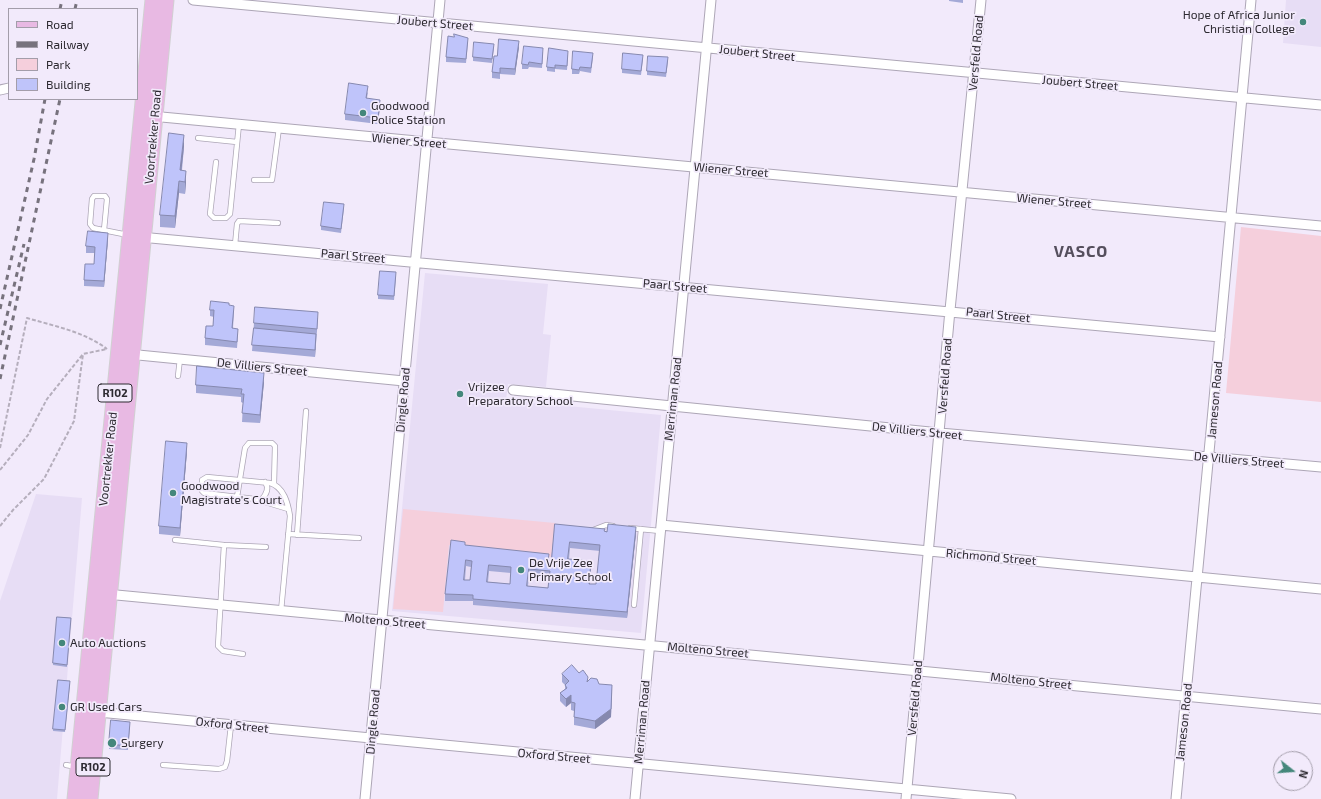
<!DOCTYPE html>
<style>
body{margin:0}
#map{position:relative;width:1321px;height:799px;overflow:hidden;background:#f2eafb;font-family:"Exo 2",sans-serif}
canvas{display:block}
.legend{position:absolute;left:8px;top:8px;width:130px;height:92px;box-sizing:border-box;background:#f2eafb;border:1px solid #a39daa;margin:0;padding:5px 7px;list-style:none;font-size:12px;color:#2d2a31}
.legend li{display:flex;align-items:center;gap:8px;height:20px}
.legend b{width:20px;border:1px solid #a39daa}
.north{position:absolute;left:1273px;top:751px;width:40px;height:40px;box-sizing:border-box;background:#f2eafb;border:1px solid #a39daa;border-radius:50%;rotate:107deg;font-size:11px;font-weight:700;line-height:16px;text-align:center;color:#2d2a31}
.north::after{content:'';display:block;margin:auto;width:14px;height:18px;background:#44877b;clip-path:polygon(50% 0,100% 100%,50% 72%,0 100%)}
</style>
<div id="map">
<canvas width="1321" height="799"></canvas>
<ul class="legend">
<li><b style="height:5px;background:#e8b9e3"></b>Road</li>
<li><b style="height:5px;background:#77727d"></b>Railway</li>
<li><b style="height:11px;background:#f5cfdc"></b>Park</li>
<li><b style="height:11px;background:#bfc4fa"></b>Building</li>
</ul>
<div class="north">N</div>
</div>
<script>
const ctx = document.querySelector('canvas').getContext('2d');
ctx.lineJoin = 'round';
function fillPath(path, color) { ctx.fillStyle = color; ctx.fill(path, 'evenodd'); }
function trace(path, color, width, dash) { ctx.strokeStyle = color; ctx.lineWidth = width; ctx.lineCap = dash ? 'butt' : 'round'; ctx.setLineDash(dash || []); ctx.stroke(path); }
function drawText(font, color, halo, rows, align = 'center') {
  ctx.font = font + ' "Exo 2",sans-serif'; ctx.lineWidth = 3.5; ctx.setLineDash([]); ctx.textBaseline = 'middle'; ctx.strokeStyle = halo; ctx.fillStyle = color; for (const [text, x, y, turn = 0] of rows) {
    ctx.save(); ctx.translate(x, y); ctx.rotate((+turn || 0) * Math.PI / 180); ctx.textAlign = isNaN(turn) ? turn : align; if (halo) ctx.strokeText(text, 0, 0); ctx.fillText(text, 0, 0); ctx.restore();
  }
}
const built = new Path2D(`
 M1286,0H1321V47L1283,43Z
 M425,273L548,284L543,334L551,335L546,387L508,384L506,400L661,415L641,633L392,611Z
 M36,494L82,498L57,799H0V601Z`);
const green = new Path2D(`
 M1241,227L1321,236V402L1226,393Z
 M403,509L555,523L552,557L449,545L443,612L393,609Z`);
const path = new Path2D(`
 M0,448L27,318C54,326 85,332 107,349
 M0,470L28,435L47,399L83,354L107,349
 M0,526L13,510L44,479L74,421L83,354`);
const lane = new Path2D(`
 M198,138L237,142
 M216,162L210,214L214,218H226L230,214L239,124
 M254,180H272L279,128
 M104,230L107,199L105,196H94L92,199L90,224L93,228L128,235
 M235,245L237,224L239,221L278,223
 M178,376L180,359
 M237,497L245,448L249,443H272L275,446L274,484
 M261,500C266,495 270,489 265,482
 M630,528L660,531
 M593,530L606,525L613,526
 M288,534L359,538
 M297,535L306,411
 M175,540L224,545
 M634,605L641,529
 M281,611L290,516C288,503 284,487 270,483L207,477L202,480V491L204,493L255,499L288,509
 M243,654L223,651L218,646L224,545L266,547
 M66,765L77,767
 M163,765L219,769L225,767L227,761L231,725`);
const street = new Path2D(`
 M193,0L1321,105
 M0,90L9,88
 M151,116L1321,226
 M140,237L1220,337
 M128,354L404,381
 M513,390L940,433L1321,467
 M661,525L1321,589
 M106,594L1321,709
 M98,712L1011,799
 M365,799L440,0
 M635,799L711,0
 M906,799L950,310L981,0
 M1176,799C1203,533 1225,266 1251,0`);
const primary = new Path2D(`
 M75,799L153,0
 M90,799L166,0`);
const rail = new Path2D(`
 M60,9L62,0
 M75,9L77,0
 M0,309L34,159L45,99
 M0,345L24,244
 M0,379L60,99`);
const wall = new Path2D(`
 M949,0H963V3L949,1Z
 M454,37L468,42L466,63L446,62V57Z
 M519,47L515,75L500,74V79L492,78V72L497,56Z
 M494,48L492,63L473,61V57Z
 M543,52L542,68L529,67L528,69H522V64Z
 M568,55L567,70L555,69V72L547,71V67Z
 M593,57L591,73L580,71L579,74H572V69Z
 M643,59L641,75L622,73V69Z
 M668,61L666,77L647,75V71Z
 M368,92L367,98L380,106L378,124L345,120V114Z
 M184,147L182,170L186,182L185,194L179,193L175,228L160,227V215Z
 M344,208L341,233L321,230V226Z
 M108,239L104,287L84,286V280L94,264L95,253H86V246Z
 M396,277L394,300L378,299V295Z
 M229,305L234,312L233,328L238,335L237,348L205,345V338L213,326L214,317L210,316V310Z
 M318,318L315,357L252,351L254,323Z
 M264,382L260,423L242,422L243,403L241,402V397L196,393V385Z
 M187,451L180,536L159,534V526Z
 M555,524L605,531L636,533L627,618L473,605V601H445V594L465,545L551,561ZM570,548L600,551L596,584H590L591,568L569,559ZM466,566L471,567L470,580H465ZM489,571L511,573L510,584L488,582ZM529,575L549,577L548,588L528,586Z
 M57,617L71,618L67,667L53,665Z
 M579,673L588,681L599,684L612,693L611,717L595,729L574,725V711L571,710V703L566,707L560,701V693L565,689V685L562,682V674Z
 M58,680L70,684L65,732L53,731Z
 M130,726L128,750L109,749V744Z`);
const shadedWall = new Path2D(`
 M519,41V47L515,75V69Z
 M380,100V106L378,124V118Z
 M184,135V147L180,182V170Z
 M186,171V182L185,194V182Z
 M179,181V193L175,228V216Z
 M108,233V239L104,287V281Z
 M316,334V340L315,357V350Z
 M264,373V382L260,423V415Z
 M187,443V451L180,536V528Z
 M636,527V533L627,618V612Z
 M591,561V568L589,590V584Z
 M612,685L611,717L595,729V721Z
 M571,695V703L566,707V699Z`);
const building = new Path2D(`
 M454,34L468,38L466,59L446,57L448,36L454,37Z
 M499,39L519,41L515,69L500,68V73L492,72L494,56H497Z
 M474,42L494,44L492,59L473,57Z
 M524,46L543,48L542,64L529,62L528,65L522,64Z
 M549,48L568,51L567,66L555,65V68L547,67Z
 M573,51L593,53L591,68L580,67L579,70L572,69Z
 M623,53L643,55L641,71L622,69Z
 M648,56L668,57L666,73L647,71Z
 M349,83L368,86L366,98L380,100L378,118L345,114Z
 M169,133L184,135L180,170L186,171L185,182L179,181L175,216L160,215Z
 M324,202L344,204L341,229L321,226Z
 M88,231L108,233L104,281L84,280L85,264H94L95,247L86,246Z
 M380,271L396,272L394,296L378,295Z
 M211,301L229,303V305L234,306L232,328L238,329L237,342L205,338L206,326H213L214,310H210Z
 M255,307L318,312L317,329L254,323Z
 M254,328L316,334L315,350L252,345Z
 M197,366L264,373L260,415L242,413L244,394H241L242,389L196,385Z
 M166,441L187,443L180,528L159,526Z
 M555,524L605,529L604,531L607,532L608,524L636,527L627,612L473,599V595L445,594L451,540L465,542V545L549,554L548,561H551ZM570,542L600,545L596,584H589L591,561L568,559ZM466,560L472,561L470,580H464ZM489,565L511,567L510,584L487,582ZM529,569L550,571L548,588L527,586Z
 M57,617L71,618L67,665L53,663Z
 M572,665L579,673L583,670L588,677L587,682L591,678L597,679L599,684L612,685L611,709L595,721L574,717L575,703L571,702V695L566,699L560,693L567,688L565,685L569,681L562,674Z
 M58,680L70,681L65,730L53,729Z
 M111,720L130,722L128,746L109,744Z`);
const markers = [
 [1303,22,4,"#44877b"],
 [363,113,4,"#44877b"],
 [460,394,4,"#44877b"],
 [173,493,4,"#44877b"],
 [521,570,4,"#44877b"],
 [62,643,4,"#44877b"],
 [62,707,4,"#44877b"],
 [112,743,5,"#44877b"]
];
const shields = [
 [115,393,34],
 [93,767,34]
];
const shieldNames = [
 ["R102",115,393],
 ["R102",93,767]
];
const poiNames = [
 ["Hope of Africa Junior",1295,15,"right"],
 ["Christian College",1295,29,"right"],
 ["Goodwood",371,106],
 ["Police Station",371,120],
 ["Vrijzee",468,387],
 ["Preparatory School",468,401],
 ["Goodwood",181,486],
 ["Magistrate's Court",181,500],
 ["De Vrije Zee",529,563],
 ["Primary School",529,577],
 ["Auto Auctions",70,643],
 ["GR Used Cars",70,707],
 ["Surgery",121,743]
];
const streetNames = [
 ["Joubert Street",435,23,5],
 ["Joubert Street",757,53,6],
 ["Versfeld Road",976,53,-85],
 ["Joubert Street",1080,83,5],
 ["Voortrekker Road",153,137,-85],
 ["Wiener Street",409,141,5],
 ["Wiener Street",731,170,5],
 ["Wiener Street",1054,201,5],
 ["Paarl Street",353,256,5],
 ["Paarl Street",675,286,5],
 ["Paarl Street",998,315,6],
 ["De Villiers Street",262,367,6],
 ["Versfeld Road",945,376,-86],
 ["Merriman Road",673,399,-84],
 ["Dingle Road",403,400,-85],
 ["Jameson Road",1215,400,-85],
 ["De Villiers Street",917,431,6],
 ["Voortrekker Road",108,459,-84],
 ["De Villiers Street",1239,460,5],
 ["Richmond Street",991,557,5],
 ["Molteno Street",385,621,5],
 ["Molteno Street",708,650,5],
 ["Molteno Street",1031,681,6],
 ["Versfeld Road",915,698,-85],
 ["Dingle Road",373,722,-85],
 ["Merriman Road",642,722,-85],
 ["Jameson Road",1184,722,-84],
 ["Oxford Street",232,725,6],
 ["Oxford Street",554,756,5]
];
const districtNames = [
 ["VASCO",1081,252]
];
fillPath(built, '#e7ddf5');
fillPath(green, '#f5cfdc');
trace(lane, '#ada6b6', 6);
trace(street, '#ada6b6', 11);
trace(primary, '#d1d0d2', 17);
trace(path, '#b5aebc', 2, [4, 2]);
trace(lane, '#fff', 4.5);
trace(street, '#fff', 9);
trace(primary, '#e8b9e3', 15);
trace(rail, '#77727d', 3, [5, 5]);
fillPath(wall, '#a4a9d7');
fillPath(shadedWall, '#8689af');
fillPath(building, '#bfc4fa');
trace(building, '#8689af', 1);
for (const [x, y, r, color] of markers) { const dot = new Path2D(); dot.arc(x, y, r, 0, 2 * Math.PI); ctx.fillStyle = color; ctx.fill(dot); trace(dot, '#f2eafb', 1.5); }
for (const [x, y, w] of shields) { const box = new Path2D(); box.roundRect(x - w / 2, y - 9, w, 18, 3); ctx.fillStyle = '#f2eafb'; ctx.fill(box); trace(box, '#2d2a31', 1); }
drawText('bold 11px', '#2d2a31', null, shieldNames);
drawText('12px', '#2d2a31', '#f2eafb', poiNames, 'left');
drawText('12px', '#2d2a31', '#f2eafb', streetNames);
ctx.letterSpacing = '1px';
drawText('bold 16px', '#554f5d', '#f2eafb', districtNames);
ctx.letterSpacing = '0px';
</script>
